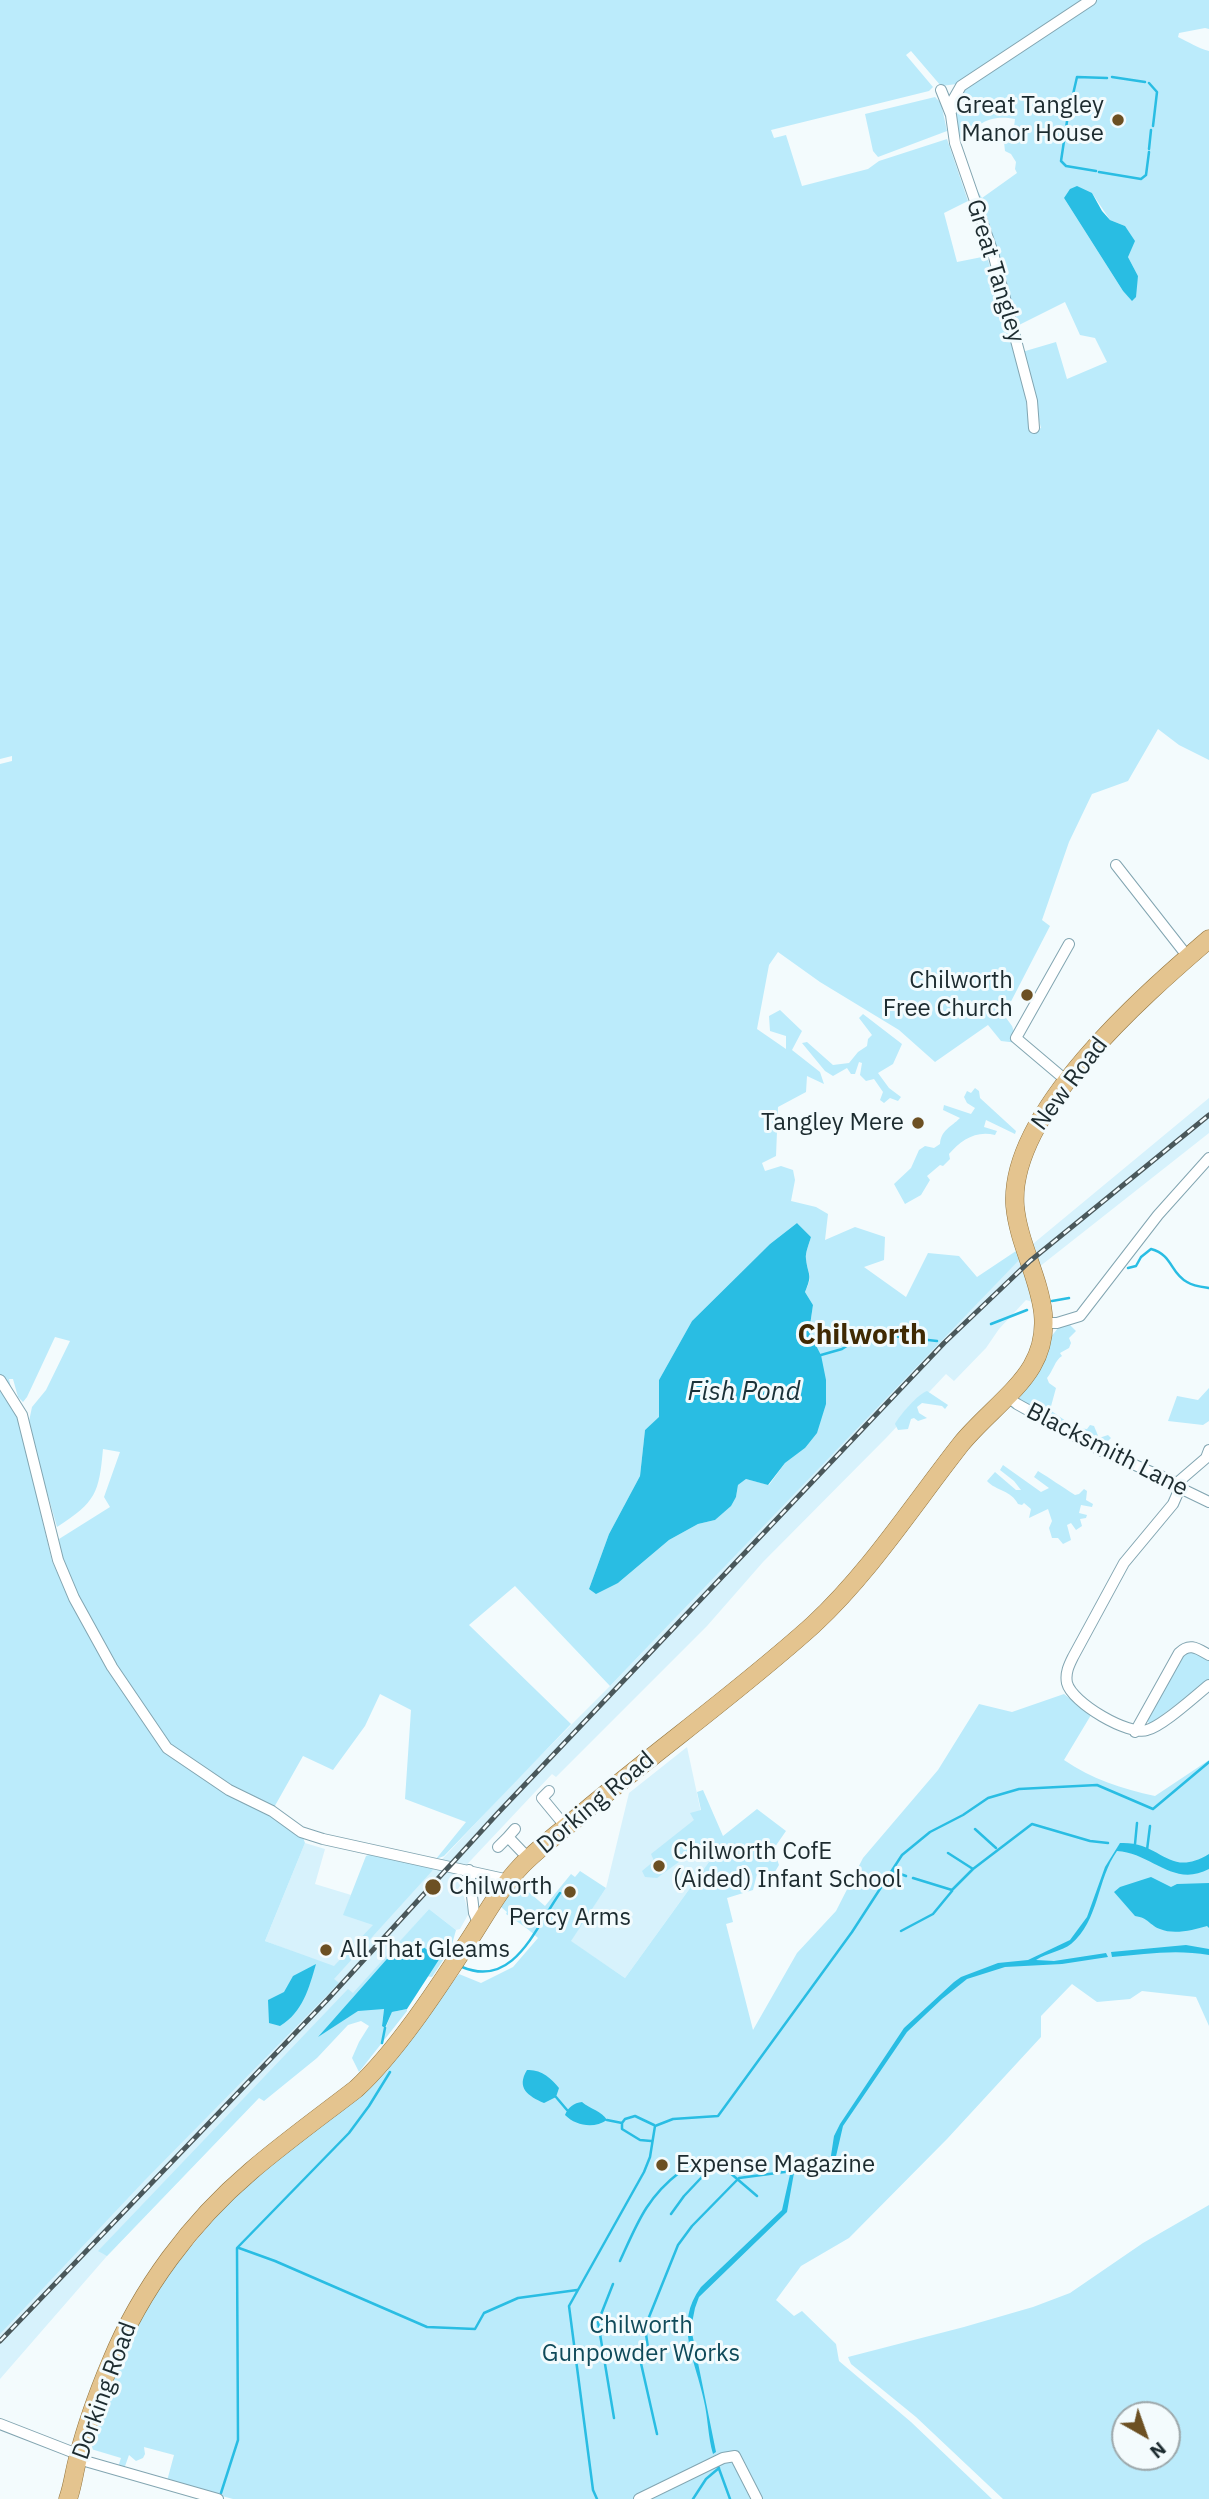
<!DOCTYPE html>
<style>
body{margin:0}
#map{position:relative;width:1209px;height:2499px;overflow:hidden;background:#f3fbfd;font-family:"IBM Plex Sans",sans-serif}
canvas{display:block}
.north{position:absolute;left:1111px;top:2401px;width:70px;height:70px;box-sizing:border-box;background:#f3fbfd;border:2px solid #9da8ab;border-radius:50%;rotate:140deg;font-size:19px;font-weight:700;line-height:28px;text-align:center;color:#1c2b2f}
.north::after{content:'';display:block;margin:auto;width:24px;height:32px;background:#6c5023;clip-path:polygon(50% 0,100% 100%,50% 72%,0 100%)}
</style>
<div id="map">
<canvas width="1209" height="2499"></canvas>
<div class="north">N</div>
</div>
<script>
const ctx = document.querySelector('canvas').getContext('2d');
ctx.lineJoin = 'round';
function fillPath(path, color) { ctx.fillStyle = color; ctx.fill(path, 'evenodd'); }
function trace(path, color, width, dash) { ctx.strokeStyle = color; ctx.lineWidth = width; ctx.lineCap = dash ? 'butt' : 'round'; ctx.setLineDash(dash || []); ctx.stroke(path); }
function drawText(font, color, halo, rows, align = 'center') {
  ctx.font = font + ' "IBM Plex Sans",sans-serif'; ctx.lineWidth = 6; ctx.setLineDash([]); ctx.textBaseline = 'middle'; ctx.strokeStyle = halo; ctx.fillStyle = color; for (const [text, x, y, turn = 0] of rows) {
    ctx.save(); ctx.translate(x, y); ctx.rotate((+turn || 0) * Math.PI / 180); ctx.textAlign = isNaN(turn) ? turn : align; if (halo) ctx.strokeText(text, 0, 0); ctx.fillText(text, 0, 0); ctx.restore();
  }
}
const built = new Path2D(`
 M1209,1098V1133L1034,1271L1036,1303L1026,1300L999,1329L986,1348L954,1381L946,1374L887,1437L763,1562L707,1626L556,1777L552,1774L457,1875L469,1913L460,1929L456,1930L429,1909L312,2042L107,2256L0,2379V2302L333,1967L265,1941L305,1843L325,1849L315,1884L351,1895L344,1915L434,1868L513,1783L610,1686L1034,1243Z
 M687,1747L711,1859L625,1978L570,1941L606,1888L629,1793Z`);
const green = new Path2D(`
 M0,0H1084L957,84L941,86L911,51L906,55L933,87L929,91L771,130L774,138L786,135L802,186L868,169L879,161L947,139L968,201L944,213L957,262L987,256L1025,394L1030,432L1041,428L1022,352L1056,342L1067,379L1107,362L1095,338L1080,335L1065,302L1015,327L968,176L982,198L1017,173L1015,169L1016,162L1011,154L1005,151L1004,142L1012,143L1015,119C987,114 979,125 958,141L954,105L961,91L1096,0H1209V29L1205,28L1179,33L1178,37C1189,42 1197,48 1209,51V760L1179,745L1158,729L1128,781L1092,794L1069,842L1042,920L1050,926L1004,1015L1012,1026L1018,1043L1001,1041L988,1025L935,1062L899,1030L820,982L778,952L769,965L757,1029L786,1049V1036L770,1031L769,1016L780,1010L802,1031L792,1050L820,1072L824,1084L807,1076L806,1092L778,1107L776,1156L762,1163L765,1171L781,1166L793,1170L795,1180L791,1201L816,1207L828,1214L825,1240L855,1227L885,1237L884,1260L864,1267L906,1297L928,1253L959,1256L977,1277L1016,1251L1019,1260L610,1686L515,1586L469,1625L571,1724L444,1856L436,1859L466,1822L405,1799L411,1710L380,1694L365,1726L333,1770L303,1756L272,1811L301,1832L305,1843L265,1941L334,1966L373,1925L343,1915L366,1856L380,1851L437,1862L432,1871L334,1979L339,1983L145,2180L0,2334V764L12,761V756L0,759ZM1092,193L1110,220L1125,226L1128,257L1138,276L1132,300L1123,291L1064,198ZM797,1223L811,1237C809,1244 805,1253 806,1259C808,1277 814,1274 805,1292L813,1305L809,1332L821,1355L805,1448L785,1463L769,1485L746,1479L738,1485L736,1497L715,1520L698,1524L669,1540L618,1583L589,1589L609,1534L640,1476L645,1430L659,1418V1380L692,1321L770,1244ZM55,1337L70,1341L46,1390L32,1407L28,1426L57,1527C96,1502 99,1493 103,1449L120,1452L104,1497L110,1507L59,1539L63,1565L83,1611H75L52,1561L9,1379H13L18,1397L23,1402L27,1397Z
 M935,97L941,103L947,131L878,157L873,151L865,114Z
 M863,1014L902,1044L893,1064L878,1073L889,1088L901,1097L898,1101L890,1098L884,1103L880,1100L883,1092L874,1079L866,1081L860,1075L862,1063L859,1062L855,1074H851L847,1068L833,1076L825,1071L802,1043L807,1042L833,1065L849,1063L858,1052L867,1046L868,1039L872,1035L859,1018Z
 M975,1088L979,1091L980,1098L1016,1131L1015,1134L986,1120L984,1127L997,1131L995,1135C976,1130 961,1140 949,1154L950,1159L943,1166L940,1165L927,1176L930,1180L921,1195L905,1204L894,1184L911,1168L919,1150L925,1146L934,1148L940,1144C941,1130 951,1127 960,1118L943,1110L944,1105L971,1114L975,1108L967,1103L964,1097L967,1091L971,1093Z
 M1064,1319L1076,1331L1069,1338L1071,1343L1069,1348L1060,1353L1062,1356C1055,1360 1053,1371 1047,1378L1049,1383L1056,1388L1050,1410L1076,1428L1087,1429L1090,1425L1094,1426L1099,1438L1108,1435L1111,1438L1102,1447L1018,1401L1050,1338L1058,1328L1057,1324Z
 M1209,1388V1421L1203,1425L1168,1421L1177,1396L1198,1400Z
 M927,1391L948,1405L945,1409L942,1406L922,1403L917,1407L919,1413L927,1418L918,1421L914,1418L911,1419L908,1429L898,1430L895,1424C899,1416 918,1394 927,1391Z
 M1003,1465L1041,1492L1049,1488L1034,1477L1038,1471C1051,1479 1061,1486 1075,1495L1079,1494L1084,1489L1087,1491L1086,1500L1093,1504L1092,1507L1081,1505L1079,1513L1087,1515L1086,1518L1080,1519L1082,1526L1076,1530L1071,1523L1067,1525L1071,1540L1063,1544L1058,1538H1052L1049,1528L1052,1521L1048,1509L1029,1518L1031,1509L1024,1503L1022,1505L1018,1504C1011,1490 996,1491 987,1481L995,1472L1016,1490H1021L1014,1481L1000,1470Z
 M1192,1650L1209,1659V1680L1150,1724L1147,1721L1183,1654Z
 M1064,1694L1091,1715L1064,1760C1092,1779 1122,1789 1155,1796L1209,1760V2026L1196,1997L1142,1991L1130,1999L1097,2002L1072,1984L1041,2016V2037L947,2139L849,2238L801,2266L776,2300L794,2316L802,2311L836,2344L839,2361L911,2422L992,2499H233L167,2481L174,2455L144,2447L145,2454L143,2458L136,2461L129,2455L124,2469L118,2467L121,2458L91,2449L109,2388L134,2329L167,2275L235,2194L387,2071L402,2045L459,1974L481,1983L513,1967L538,1938C529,1929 516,1921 506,1914L507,1912L501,1907L518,1883L545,1906L571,1874L575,1877L580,1871L606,1888L571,1941L625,1978L711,1859L706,1842L657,1878L645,1877L642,1871L654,1861L651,1854L694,1820L690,1813L701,1810L697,1792L703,1790L723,1836L757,1809L786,1831L768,1857L777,1859L779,1865L773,1875L757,1874L753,1890L727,1898L733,1922L726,1924L753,2030L797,1953L836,1911L863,1858L938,1770L979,1704L1012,1712Z
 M429,1909L456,1930L451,1948L432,1977L395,1972L384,2009L382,2025L386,2027L392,2012L407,2009V2011L359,2072L352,2058L359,2042L369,2026L361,2021L348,2025L317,2058L264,2101L259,2098L107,2256L98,2251L348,1989L353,1993Z
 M1209,2205V2499H1003L916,2417L851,2364L848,2357L964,2327L1033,2307L1070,2293L1143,2243ZM1125,2415H1167V2457H1125Z`);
const water = new Path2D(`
 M1077,186L1092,193L1102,211L1110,220L1125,226L1135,241L1128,257L1138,276L1136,297L1132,301L1123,291L1064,198L1070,189Z
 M797,1223L811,1237C809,1244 805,1253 806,1259C808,1277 813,1273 805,1292L813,1305L809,1332L821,1355L826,1380V1404L817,1433L805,1448L785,1463L768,1485L746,1479L738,1485L736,1497L731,1506L715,1520L698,1524L669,1540L618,1583L596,1594L589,1589L609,1534L640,1476L645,1430L659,1417V1380L692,1321L770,1244Z
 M1120,1843C1162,1841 1168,1879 1209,1854V1869C1173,1888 1152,1853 1117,1851C1097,1879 1099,1921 1071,1944C1062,1951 1047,1953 1036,1960L1054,1961L1106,1953L1108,1957L1062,1964L1005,1967L967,1979L942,1999L907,2032L843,2126L834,2165C822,2176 807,2166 794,2173L787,2212L699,2297L695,2308L691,2328L716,2452L713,2454C708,2437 708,2418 704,2401C696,2361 673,2324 701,2287L782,2210L791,2170C803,2163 819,2171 830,2162L834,2136L840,2124L904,2028L954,1982L961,1977L998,1963L1028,1960L1070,1940L1087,1917L1105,1867Z
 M1151,1877L1171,1887L1177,1884L1209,1883V1928L1207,1926C1193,1930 1174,1935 1160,1929C1149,1925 1149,1918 1135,1916L1114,1892L1120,1887Z
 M407,1943L420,1945L440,1958L407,2009L392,2012L385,2028L382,2026L384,2009L358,2011L318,2037L394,1951Z
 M1186,1945L1209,1949V1955C1176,1949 1145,1954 1112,1957L1111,1952Z
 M316,1964C309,1988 303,2012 280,2026L269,2023L268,2000L284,1992L293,1976Z
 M527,2070C541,2069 551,2078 559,2088L556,2097L544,2103C528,2096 516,2088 527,2070Z
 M582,2102C590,2109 602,2111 607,2120C594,2129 576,2126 565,2115C568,2107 574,2103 582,2102Z`);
const stream = new Path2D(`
 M1112,77L1145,82
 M1149,83L1157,92L1153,126
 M1071,103L1077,77L1107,78
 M1069,108L1061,161L1066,166L1096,171
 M1149,149L1151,130
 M1099,172L1141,179L1146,175L1149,152
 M1128,1268L1136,1266L1141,1257L1151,1249C1173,1255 1170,1273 1187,1282C1193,1286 1202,1287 1209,1288
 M1052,1301L1069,1298
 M991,1324L1027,1310
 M821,1355L842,1349L859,1338L874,1334L937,1341
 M975,1829L996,1848
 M1135,1844L1137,1823
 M1147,1850L1150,1826
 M948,1853L973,1869
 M892,1871L906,1876
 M913,1878L952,1890L973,1869L1032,1824L1090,1841L1108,1843
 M901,1931L933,1914L952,1891
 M462,1967C514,1989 535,1928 560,1893
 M382,2043L385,2028
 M556,2097L567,2110
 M607,2120L622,2123L625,2119L635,2116L654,2125
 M622,2123V2129L640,2140L651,2141
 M671,2214L684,2196L717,2161
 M239,2248L275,2261L427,2327L475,2329L484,2313L518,2298L577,2290
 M620,2261C637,2224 646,2198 680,2172C690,2164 701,2158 715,2160L757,2196
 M613,2284L598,2322L614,2418
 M657,2434L640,2359L648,2348L645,2327L678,2245L692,2226L739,2178L792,2171
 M718,2466L730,2499
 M221,2493L238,2440L237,2248L349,2133L369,2106L390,2072
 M597,2499L593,2490L569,2306L644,2172L650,2157L655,2126L673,2119L718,2116L852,1932L902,1855L930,1832L963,1815L988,1798L1019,1789L1097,1785L1153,1809L1209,1762
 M693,2499L706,2479L719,2468`);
const street = new Path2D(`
 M941,90L951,115L955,143L993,253L1032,401L1034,428
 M951,112L953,100L961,86L1091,0
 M1116,865L1188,957
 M1068,1082L1016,1038L1069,944
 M1044,1323H1057L1080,1316L1158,1215L1209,1158
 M0,1380L22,1415L58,1560L74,1598L112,1667L167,1748L229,1790L272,1811L301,1832L323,1839L509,1880
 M1006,1395L1017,1404L1102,1451L1177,1483L1180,1488L1209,1502
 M1177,1483L1206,1458L1209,1450
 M1180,1488L1173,1504L1124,1563L1073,1657C1069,1665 1065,1673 1067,1683C1072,1703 1129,1736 1147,1730C1163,1726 1195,1696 1209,1685
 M1135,1732L1179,1653C1190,1642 1198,1649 1209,1655
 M549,1791L542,1798L566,1827
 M515,1829L508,1837L529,1859
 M498,1847L508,1837
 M469,1870L474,1913L476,1918L482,1921
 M0,2424L72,2452L78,2458L85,2461L218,2499
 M639,2499L723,2458L735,2456L757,2499`);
const primary = new Path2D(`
 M68,2499C73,2485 74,2472 78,2458C86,2426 98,2393 111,2362C141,2289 191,2222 251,2171C285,2142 321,2116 356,2089C396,2052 436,1991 466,1945C484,1918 499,1889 522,1865C543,1844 568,1826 591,1806C664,1745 742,1689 813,1625C870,1572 913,1505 961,1444C981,1419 1017,1392 1032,1366C1064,1311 1020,1261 1015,1206C1008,1113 1144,995 1209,939`);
const rail = new Path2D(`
 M0,2341L328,1999L497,1814L944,1343L1030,1261L1209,1115`);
const markers = [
 [1118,120,7,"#6c5023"],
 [1027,995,7,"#6c5023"],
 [918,1123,7,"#6c5023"],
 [659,1866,7,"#6c5023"],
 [433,1887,9,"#6c5023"],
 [570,1892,7,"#6c5023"],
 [326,1950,7,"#6c5023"],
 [662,2165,7,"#6c5023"]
];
const poiNames = [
 ["Great Tangley",1104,106,"right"],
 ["Manor House",1104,134,"right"],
 ["Chilworth",1013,981,"right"],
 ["Free Church",1013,1009,"right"],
 ["Tangley Mere",904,1123,"right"],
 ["Chilworth CofE",673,1852],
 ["(Aided) Infant School",673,1880],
 ["Chilworth",449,1887],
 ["Percy Arms",570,1918,"center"],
 ["All That Gleams",340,1950],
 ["Expense Magazine",676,2165]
];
const streetNames = [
 ["Great Tangley",995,271,73],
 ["New Road",1070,1084,-53],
 ["Blacksmith Lane",1107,1450,27],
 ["Dorking Road",596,1803,-40],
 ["Dorking Road",105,2391,-70]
];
const parkNames = [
 ["Chilworth",641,2326],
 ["Gunpowder Works",641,2354]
];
const waterNames = [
 ["Fish Pond",744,1392]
];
const quarterNames = [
 ["Chilworth",862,1336]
];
fillPath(built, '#d7f2fc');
fillPath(green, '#bbebfb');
fillPath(water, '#29bde3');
trace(stream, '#29bde3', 2.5);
trace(street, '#82a5b1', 12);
trace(primary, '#92743d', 19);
trace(street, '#fff', 10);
trace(primary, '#e4c48f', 18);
trace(rail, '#4a585b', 5);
trace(rail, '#f3fbfd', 2.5, [8]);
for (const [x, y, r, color] of markers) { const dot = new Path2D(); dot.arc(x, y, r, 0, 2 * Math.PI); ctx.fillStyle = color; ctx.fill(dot); trace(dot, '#f3fbfd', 2.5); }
drawText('24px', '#1c2b2f', '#f3fbfd', poiNames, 'left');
drawText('24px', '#1c2b2f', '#f3fbfd', streetNames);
drawText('24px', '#0f4a5a', '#f3fbfd', parkNames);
drawText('italic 26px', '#1b3239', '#f3fbfd', waterNames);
drawText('bold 28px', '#3f2903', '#f3fbfd', quarterNames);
</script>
